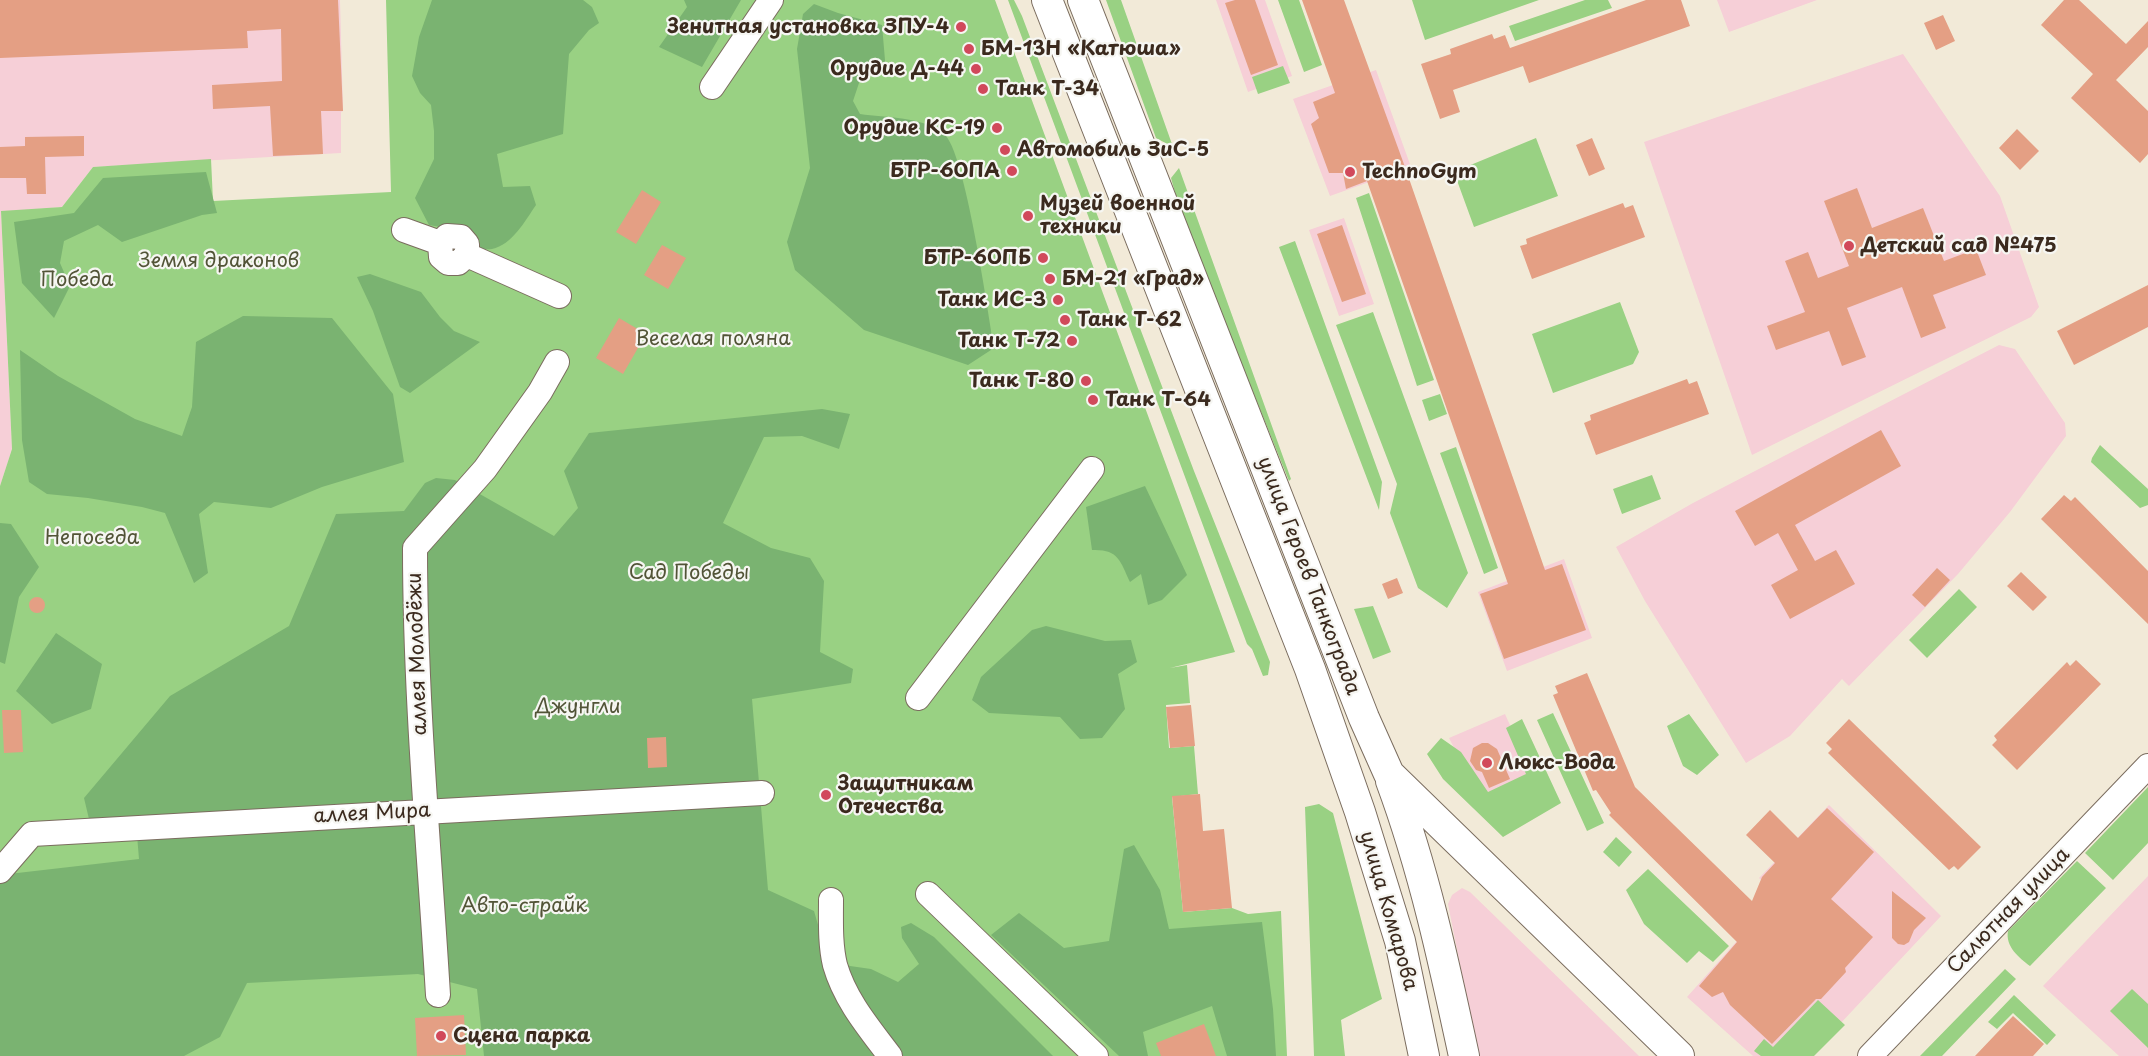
<!DOCTYPE html>
<meta charset="utf-8">
<style>
body{margin:0}
canvas{display:block;background:#f2ead8}
</style>
<canvas width="2148" height="1056"></canvas>
<script>
const ctx = document.querySelector('canvas').getContext('2d');
ctx.lineJoin = 'round';
function fillPath(path, color) { ctx.fillStyle = color; ctx.fill(path, 'evenodd'); }
function trace(path, color, width, dash) { ctx.strokeStyle = color; ctx.lineWidth = width; ctx.lineCap = dash ? 'butt' : 'round'; ctx.setLineDash(dash || []); ctx.stroke(path); }
function drawText(font, color, halo, rows, align = 'center') {
  ctx.font = font + ' "Playpen Sans",sans-serif'; ctx.lineWidth = 4.5; ctx.setLineDash([]); ctx.textBaseline = 'middle'; ctx.strokeStyle = halo; ctx.fillStyle = color; for (const [text, x, y, turn = 0] of rows) {
    ctx.save(); ctx.translate(x, y); ctx.rotate((+turn || 0) * Math.PI / 180); ctx.textAlign = isNaN(turn) ? turn : align; if (halo) ctx.strokeText(text, 0, 0); ctx.fillText(text, 0, 0); ctx.restore();
  }
}
const built = new Path2D(`
 M0,0H340L343,111L341,112V153L93,167L62,207L1,212L12,449L0,486Z
 M1216,0H1265L1292,76L1248,92Z
 M1717,0H1817L1729,32Z
 M1903,54L2000,196L2039,307L2031,317L1752,455L1644,142Z
 M1376,70L1411,167L1330,196L1293,99Z
 M1344,218L1374,304L1339,316L1309,230Z
 M1999,345L2015,349L2065,423L2066,436L2010,512L1958,574L1849,686L1842,679L1790,736L1746,763L1645,601L1616,547L1693,503Z
 M1564,559L1592,638L1507,671L1478,592Z
 M1505,714L1535,781L1483,804L1449,738Z
 M1829,805L1941,916L1810,1056H1753L1687,997L1777,896L1759,878Z
 M2148,876V1056H2119L2043,986Z
 M1462,888L1470,892L1639,1056H1478L1448,904L1452,895Z`);
const green = new Path2D(`
 M386,0H995L1235,652L1170,668L1187,665L1190,703L1166,705L1169,748L1194,746L1198,794L1172,797L1183,912L1232,908L1248,914L1281,911L1287,1056H0V486L12,449L1,211L62,207L93,167L211,159L213,201L391,192Z
 M1008,0H1014L1022,16L1194,471L1270,662L1268,675L1263,676L1252,649L1247,644Z
 M1106,0H1121L1173,147L1156,138Z
 M1278,0H1299L1322,65L1304,72Z
 M1412,0H1539L1425,40Z
 M1585,0H1608L1612,8L1515,41L1509,26Z
 M1283,66L1290,83L1258,94L1252,77Z
 M1536,138L1558,196L1474,227L1455,175L1456,171Z
 M1179,168L1291,479L1289,481L1217,303L1176,196L1171,178Z
 M1369,193L1434,380L1417,386L1356,198Z
 M1295,241L1382,482L1379,510L1279,247Z
 M1620,302L1639,352L1633,364L1553,393L1532,334Z
 M1373,312L1468,573L1447,608L1418,588L1390,513L1397,484L1336,325Z
 M1440,394L1447,414L1429,421L1422,400Z
 M2100,445L2148,489V505L2140,508L2091,462L2092,458Z
 M1456,447L1498,568L1484,574L1440,453Z
 M1652,475L1661,499L1622,514L1613,489Z
 M1959,589L1977,607L1927,658L1909,640Z
 M1373,606L1391,652L1373,659L1354,609Z
 M1553,713L1604,823L1587,831L1537,720Z
 M1689,714L1719,755L1697,775L1683,766L1667,726Z
 M1522,719L1561,803L1503,837L1443,779L1427,754L1441,738L1461,752L1488,792L1526,774L1506,728Z
 M2148,787V843L2113,880L2085,853Z
 M1319,804L1333,813L1382,999L1341,1020L1345,1056H1314L1305,807Z
 M1616,837L1632,852L1619,867L1603,852Z
 M2077,861L2106,888L2030,966C2019,958 2005,946 2008,931Z
 M1648,869L1729,946L1713,962L1699,951L1687,963L1644,924L1626,890Z
 M2005,969L2016,979L1942,1056H1920Z
 M2132,989L2148,1004V1048L2110,1011Z
 M2014,995L2056,1035L2047,1045L2013,1013L1997,1029L1988,1022Z
 M1818,1000L1845,1025L1814,1056H1761L1754,1051L1764,1039L1773,1047Z`);
const forest = new Path2D(`
 M432,0H583L592,7L599,23L589,30L569,54L563,134L497,154L503,187L530,186L536,205C525,221 512,245 492,249C486,250 478,248 472,247L457,230L429,225L415,198L434,159V131L431,105L420,93L412,76L419,37Z
 M684,0H741L702,67L659,47L687,7Z
 M814,4L838,13L882,25L886,72L862,74L853,101L860,114C886,118 922,116 944,134C965,150 988,313 994,348L968,365L864,330L795,270L787,242L810,168L797,49L803,14Z
 M206,172L217,213L202,215L122,242L98,225L64,241L60,263L70,286L54,318L22,283L14,222L74,213L103,178Z
 M370,274L421,292L440,317L454,331L480,342L410,393L400,387L373,311L357,277Z
 M243,316L332,318L393,394L404,462L322,487L271,508L214,502L199,514L208,573L194,583L165,513L142,507L88,498L47,494L29,482L22,440L20,350L58,376L135,419L182,436L192,407L196,342Z
 M822,409L850,414L839,449L802,436L764,437L723,523L771,548L810,558L824,581L820,652L853,669L851,683L752,699L768,890L814,911L827,956L850,966L871,969L898,982L919,964L902,938L901,927L911,923L934,937L1053,1056H484L477,989L418,974L247,983L220,1037L184,1056H0V875L139,859L137,835L89,819L84,798L170,696L289,626L336,514L404,511L425,483L436,478L455,480L554,536L578,508L564,471L589,433Z
 M1145,486L1187,575L1162,600L1148,605L1141,574L1130,582C1120,560 1118,549 1092,550L1086,507Z
 M0,523L11,524L39,567L19,597L5,664L0,662Z
 M1046,626L1105,641L1131,640L1137,662L1118,674L1125,709L1102,738L1080,739L1060,717L989,713L972,700L981,677L1032,630Z
 M56,633L102,664L91,709L52,724L16,691Z
 M1134,845L1160,890L1169,929L1262,922L1273,1009L1276,1056H1227L1212,1006L1143,1032L1148,1056H1119L991,935L1019,913L1064,948L1109,941L1124,849Z`);
const building = new Path2D(`
 M0,0H338L343,111H321L323,154L273,156L270,106L213,109L212,85L282,81L281,29L247,31L248,48L0,58Z
 M1235,0H1255L1278,65L1251,75L1225,3Z
 M1302,0H1344L1405,167L1545,570L1562,564L1586,630L1504,659L1480,594L1508,584L1367,181L1346,189L1343,173H1329L1311,124L1319,118L1313,102L1335,93Z
 M1646,0H1681L1690,26L1529,83L1523,66L1453,90L1460,112L1440,119L1421,64L1451,54L1450,49L1492,34L1494,39L1505,35L1510,48Z
 M2064,0H2079L2126,44L2148,21V47L2116,80L2148,111V154L2140,163L2071,98L2093,74L2041,25Z
 M1943,15L1955,41L1936,50L1924,23Z
 M2017,129L2039,151L2020,170L1999,148Z
 M84,136V156L45,157L46,194H27L26,178H0V147L25,146V137Z
 M1592,138L1605,169L1589,176L1576,145Z
 M1857,188L1872,228L1923,208L1944,261L1976,249L1986,275L1933,295L1946,328L1921,338L1902,287L1847,308L1866,357L1842,366L1829,331L1776,350L1767,326L1805,312L1785,261L1808,252L1818,278L1849,266L1824,201Z
 M642,190L661,202L636,244L616,232Z
 M1623,203L1625,208L1633,205L1645,237L1532,279L1520,246L1527,244L1526,239Z
 M1342,225L1366,294L1342,302L1317,234Z
 M662,245L686,258L668,289L644,275Z
 M2148,285V327L2074,365L2057,331Z
 M619,318L646,334L623,374L596,358Z
 M1687,379L1689,384L1697,381L1709,414L1596,455L1584,423L1591,420L1590,415Z
 M1881,430L1901,466L1795,525L1815,561L1836,550L1855,584L1790,619L1771,585L1798,570L1778,533L1755,546L1735,511Z
 M2064,495L2071,501L2075,497L2148,571V624L2041,519Z
 M1937,568L1950,580L1925,607L1912,595Z
 M2021,572L2047,597L2033,611L2007,586Z
 M1397,578L1403,593L1388,599L1382,584Z
 M29 605a8 8 0 1 1 16 0a8 8 0 1 1-16 0Z
 M2076,660L2101,684L2017,770L1992,745L1997,740L1994,736L2067,662L2070,666Z
 M1587,673L1635,787L1752,901L1762,877L1775,863L1746,835L1770,810L1798,838L1827,808L1874,852L1831,899L1873,937L1845,968L1846,972L1821,999H1816L1772,1044L1730,1005L1723,992L1712,997L1699,986L1737,942L1609,815L1611,813L1596,790L1593,791L1553,695L1558,693L1555,686Z
 M1191,705L1195,746L1170,748L1166,707Z
 M2,710H21L23,752L4,753Z
 M1849,719L1981,847L1958,870L1954,866L1949,870L1828,753L1832,749L1826,743Z
 M666,737L667,767L648,768L647,738Z
 M1482,743H1488L1497,749L1510,779L1489,788L1482,772L1476,770L1470,761L1473,748Z
 M1200,794L1203,831L1224,829L1232,908L1183,912L1172,796Z
 M1892,891L1926,918L1914,930L1909,942L1904,945L1898,944L1892,938Z
 M464,1015L466,1055L417,1056L415,1018Z
 M2013,1016L2044,1044L2033,1056H1975Z
 M1204,1024L1216,1056H1161L1156,1043Z`);
const minor = new Path2D(`
 M712,87L771,0
 M404,230L440,243L441,257L448,263H458L467,255L559,296
 M440,243L447,236L461,237L467,244V255
 M918,698L1092,469
 M0,871L32,834L762,793
 M928,894L1096,1056
 M831,900C831,922 830,944 835,965C845,1000 869,1028 890,1056
 M438,995C429,847 415,697 415,548L485,469L540,392L557,362
 M1870,1056L2148,766`);
const major = new Path2D(`
 M1047,0L1310,669L1360,812L1400,941L1424,1056
 M1083,0L1364,718L1389,774L1679,1056
 M1391,781C1424,870 1444,963 1464,1056`);
const markers = [
 [961,27,6,"#d1495b"],
 [969,49,6,"#d1495b"],
 [976,69,6,"#d1495b"],
 [983,89,6,"#d1495b"],
 [997,128,6,"#d1495b"],
 [1005,150,6,"#d1495b"],
 [1012,171,6,"#d1495b"],
 [1350,172,6,"#d1495b"],
 [1028,216,6,"#d1495b"],
 [1849,246,6,"#d1495b"],
 [1043,258,6,"#d1495b"],
 [1050,279,6,"#d1495b"],
 [1058,300,6,"#d1495b"],
 [1065,320,6,"#d1495b"],
 [1072,341,6,"#d1495b"],
 [1086,381,6,"#d1495b"],
 [1093,400,6,"#d1495b"],
 [1487,763,6,"#d1495b"],
 [826,795,6,"#d1495b"],
 [441,1036,6,"#d1495b"]
];
const poiNames = [
 ["Зенитная установка ЗПУ-4",949,27,"right"],
 ["БМ-13Н «Катюша»",981,49],
 ["Орудие Д-44",964,69,"right"],
 ["Танк Т-34",995,89],
 ["Орудие КС-19",985,128,"right"],
 ["Автомобиль ЗиС-5",1017,150],
 ["БТР-60ПА",1000,171,"right"],
 ["TechnoGym",1362,172],
 ["Музей военной",1040,204],
 ["техники",1040,227],
 ["Детский сад №475",1861,246],
 ["БТР-60ПБ",1031,258,"right"],
 ["БМ-21 «Град»",1062,279],
 ["Танк ИС-3",1046,300,"right"],
 ["Танк Т-62",1077,320],
 ["Танк Т-72",1060,341,"right"],
 ["Танк Т-80",1074,381,"right"],
 ["Танк Т-64",1105,400],
 ["Люкс-Вода",1499,763],
 ["Защитникам",838,784],
 ["Отечества",838,807],
 ["Сцена парка",453,1036]
];
const parkNames = [
 ["Земля драконов",219,261],
 ["Победа",77,280],
 ["Веселая поляна",713,339],
 ["Непоседа",92,538],
 ["Сад Победы",689,573],
 ["Джунгли",578,707],
 ["Авто-страйк",524,906]
];
const streetNames = [
 ["улица Героев Танкограда",1308,576,69],
 ["аллея Молодёжи",418,654,-92],
 ["аллея Мира",372,814,-3],
 ["улица Комарова",1388,911,74],
 ["Салютная улица",2009,911,-46]
];
fillPath(built, '#f6cfd7');
fillPath(green, '#99d183');
fillPath(forest, '#7ab371');
fillPath(building, '#e49f84');
trace(minor, '#7b6d5f', 26);
trace(major, '#7b6d5f', 32);
trace(minor, '#fff', 24);
trace(major, '#fff', 30);
for (const [x, y, r, color] of markers) { const dot = new Path2D(); dot.arc(x, y, r, 0, 2 * Math.PI); ctx.fillStyle = color; ctx.fill(dot); trace(dot, '#f6f6f2', 2); }
drawText('bold 20px', '#3b2a1e', '#f6f6f2', poiNames, 'left');
drawText('20px', '#525437', '#f6f6f2', parkNames);
drawText('20px', '#3b2a1e', '#f6f6f2', streetNames);
</script>
